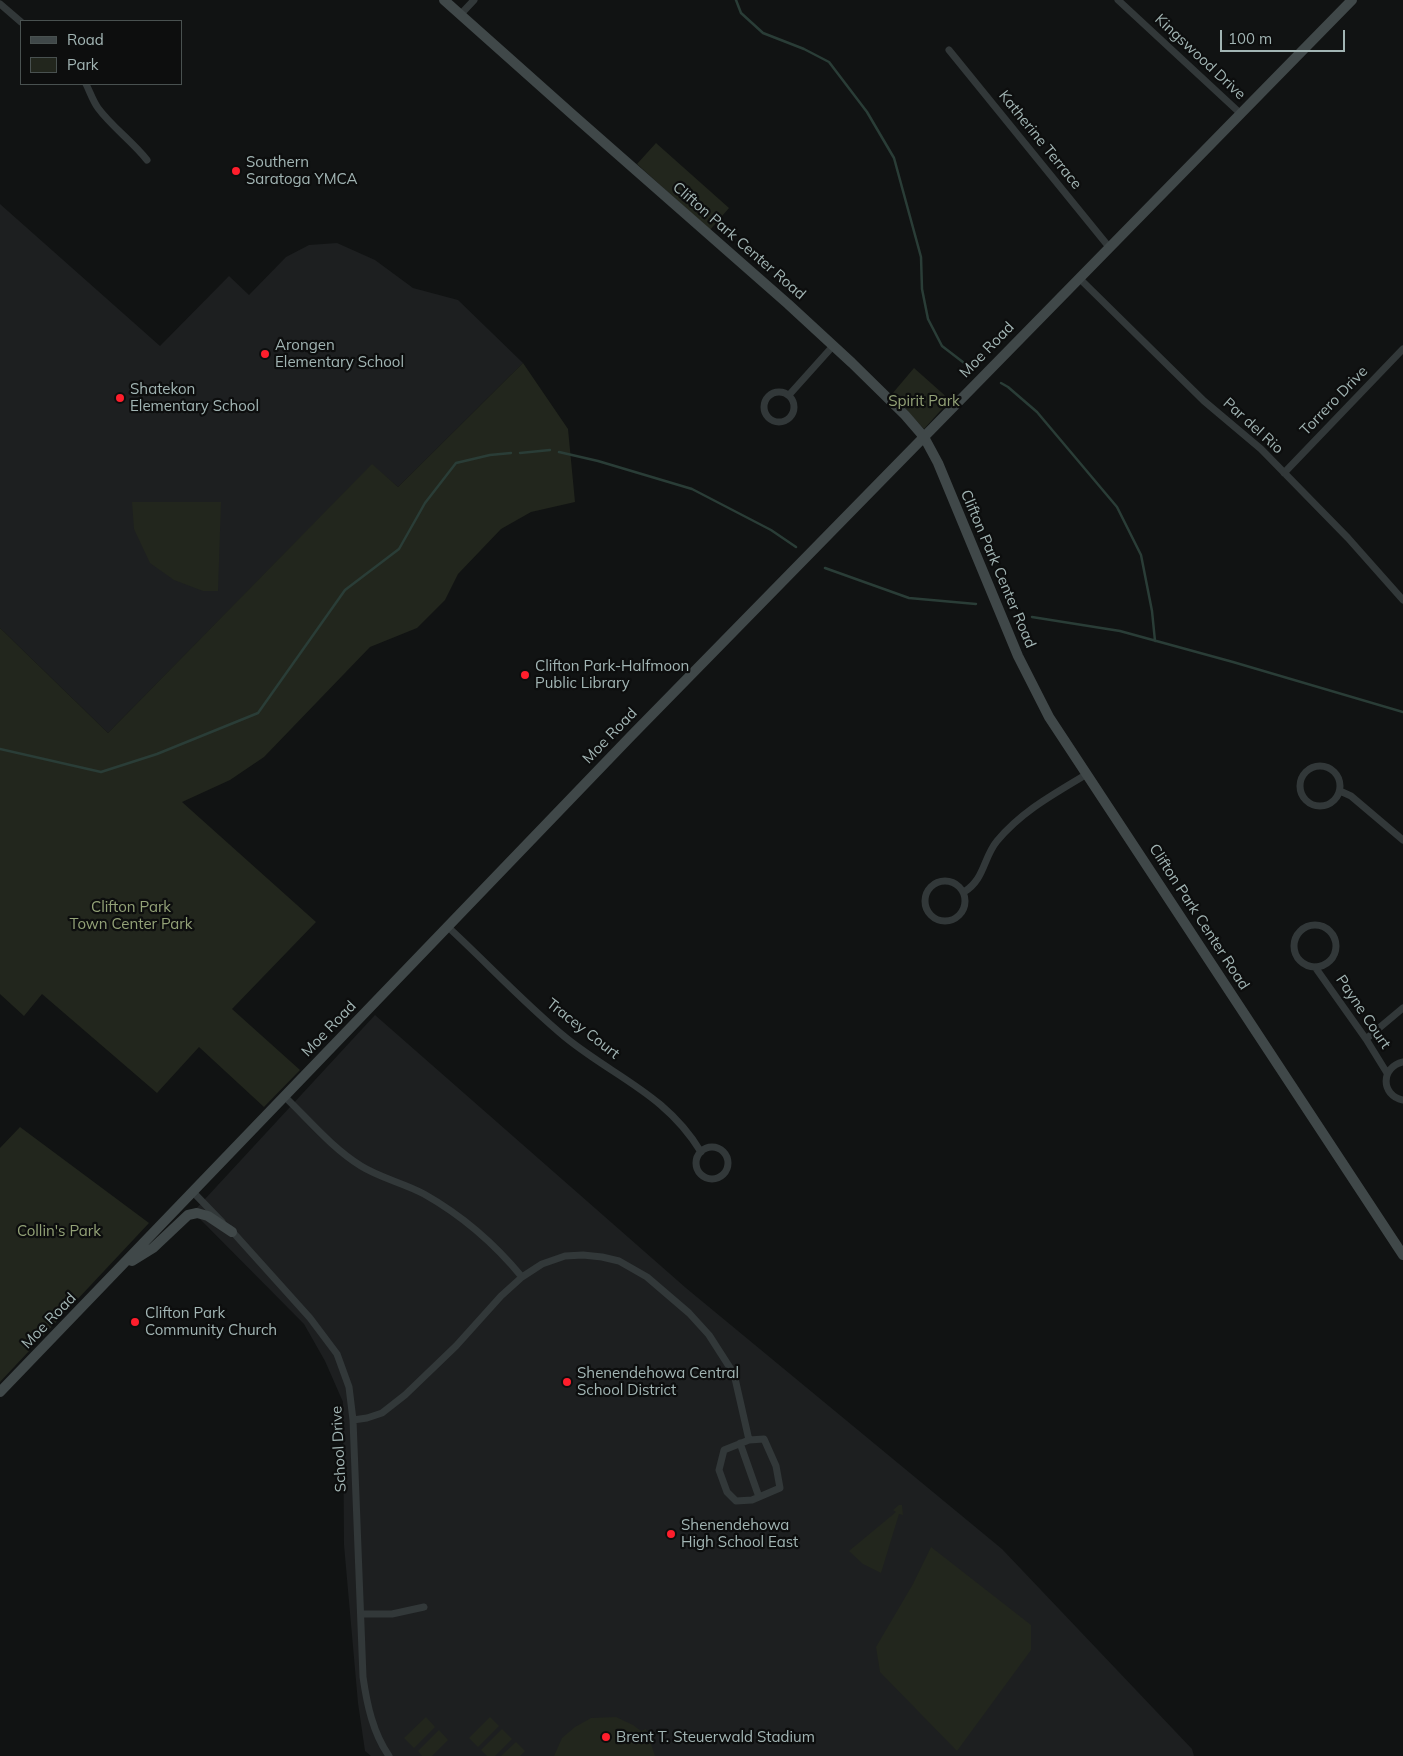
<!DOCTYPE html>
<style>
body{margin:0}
#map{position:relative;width:1403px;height:1756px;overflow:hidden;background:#111313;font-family:Mulish,sans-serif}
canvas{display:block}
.legend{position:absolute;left:20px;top:20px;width:162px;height:65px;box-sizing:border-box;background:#0d0e0e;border:1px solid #495150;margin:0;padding:6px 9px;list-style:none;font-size:15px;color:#a2b5b4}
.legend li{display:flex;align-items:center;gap:10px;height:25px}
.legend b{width:25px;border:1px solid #495150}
.scale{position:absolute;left:1220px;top:30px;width:125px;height:22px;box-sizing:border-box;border:2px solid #a2b5b4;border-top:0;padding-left:6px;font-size:15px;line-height:18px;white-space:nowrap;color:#a2b5b4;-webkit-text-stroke:4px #0d0e0e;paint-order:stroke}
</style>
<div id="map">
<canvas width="1403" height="1756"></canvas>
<ul class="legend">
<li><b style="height:6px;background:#404849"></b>Road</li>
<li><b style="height:14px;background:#22261d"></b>Park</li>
</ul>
<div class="scale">100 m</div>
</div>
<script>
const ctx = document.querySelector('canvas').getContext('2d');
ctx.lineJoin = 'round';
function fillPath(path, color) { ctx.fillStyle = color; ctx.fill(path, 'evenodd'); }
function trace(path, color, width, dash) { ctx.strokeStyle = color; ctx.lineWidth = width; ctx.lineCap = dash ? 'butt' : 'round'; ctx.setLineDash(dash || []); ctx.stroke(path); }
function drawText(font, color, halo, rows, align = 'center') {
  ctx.font = font + ' Mulish,sans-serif'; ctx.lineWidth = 4.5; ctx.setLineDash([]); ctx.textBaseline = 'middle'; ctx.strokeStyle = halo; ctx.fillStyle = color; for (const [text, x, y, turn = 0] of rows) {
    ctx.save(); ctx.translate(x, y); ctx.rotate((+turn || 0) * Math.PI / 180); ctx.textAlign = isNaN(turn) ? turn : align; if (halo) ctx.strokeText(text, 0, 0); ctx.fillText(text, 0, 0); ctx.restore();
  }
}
const built = new Path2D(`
 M0,204L160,346L229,276L249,295L286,257L309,245L337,243L375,260L413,288L458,300L523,363L398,487L372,465L108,733L0,628Z
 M375,1015L686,1288L1002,1549L1192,1749L1194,1756H371L365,1751L358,1703L344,1545L343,1402L325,1361L304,1324L193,1212Z`);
const green = new Path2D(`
 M656,143L729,208L710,230L637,164Z
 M523,363L568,429L575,502L531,512L501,529L458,574L445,600L417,628L370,647L264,757L230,780L182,802L316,922L232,1009L300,1070L264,1107L199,1047L157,1093L42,994L24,1016L0,994V628L108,733L372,464L398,487Z
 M914,368L950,400L924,429L892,394Z
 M132,502H221L218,591H203L174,580L150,563L134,529Z
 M20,1127L149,1223L0,1382V1148Z
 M899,1505H902L903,1515L899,1514L881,1573L863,1564L849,1551L896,1512L893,1510Z
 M931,1547L1031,1625V1650L957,1751L880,1672L876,1647L913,1584Z
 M426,1717L435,1727L414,1748L404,1738Z
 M490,1717L499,1726L478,1747L469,1738Z
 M616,1717L633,1725L641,1731L646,1729L655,1756H554L562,1738L575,1727L591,1718Z
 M502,1729L512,1739L495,1756H487L481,1750Z
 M439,1730L448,1740L432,1756H422L418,1751Z
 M516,1742L525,1751L520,1756H501Z`);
const stream = new Path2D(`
 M736,0L741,13L763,33L804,49L829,62L867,112L894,158L921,257L922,289L928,319L942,346L968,366
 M1001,383L1008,387L1037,412L1117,507L1141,555L1152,611L1155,641
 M559,452L598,461L692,489L771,530L796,547
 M520,453L550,450
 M825,568L909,598L976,604
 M1032,617L1120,631L1233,662L1403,712
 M0,749L101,772L157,754L258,713L345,590L399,549L425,503L456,463L490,455L511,453`);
const street = new Path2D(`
 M1118,0L1241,114
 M0,4L21,22
 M460,15L474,0
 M949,50L1109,247
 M86,84C90,92 93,101 98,108C112,127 132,141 147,160
 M1079,278L1204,401L1261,449L1348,538L1403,600
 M764 407a15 15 0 1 1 30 0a15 15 0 1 1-30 0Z
 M789,395L833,346
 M1284,473L1403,349
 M1300 786a20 20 0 1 1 40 0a20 20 0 1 1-40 0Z
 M1340,791L1351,796L1403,840
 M925 901a20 20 0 1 1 40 0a20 20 0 1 1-40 0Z
 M964,892C985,879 983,858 997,841C1022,811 1054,794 1087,774
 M1294 946a21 21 0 1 1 42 0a21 21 0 1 1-42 0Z
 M448,927C487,963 524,1003 565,1037C614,1077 666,1094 701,1152
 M1315,967L1366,1039L1387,1073
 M1366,1039L1403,1008
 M1403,1062C1381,1067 1380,1095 1403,1100
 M285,1097C309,1120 332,1148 361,1166C380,1178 404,1183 424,1194C463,1216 494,1243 522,1277L501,1296L456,1346L405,1395L382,1413L367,1418L353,1420
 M696 1163a16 16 0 1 1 32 0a16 16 0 1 1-32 0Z
 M193,1192L222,1222
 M230,1229L310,1318L337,1354L349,1387L353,1420L363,1677C367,1705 373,1733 389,1756
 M522,1277L542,1264L565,1256L583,1255L602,1257L619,1261L647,1277L689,1313L709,1335L734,1374L749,1440
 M764,1439L776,1466L780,1488L752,1500L736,1501L727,1492L719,1470L724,1450L749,1440Z
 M740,1443L759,1497
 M361,1614H392L424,1607`);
const secondary = new Path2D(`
 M444,0L573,115L788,304L852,363L905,415L924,437L938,463L1018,656L1049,717L1403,1255
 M132,1261L153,1248L188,1215L197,1213L208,1216L232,1232
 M0,1392L632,735L1352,0`);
const markers = [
 [236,171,5,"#ff1e2c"],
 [265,354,5,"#ff1e2c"],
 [120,398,5,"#ff1e2c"],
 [525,675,5,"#ff1e2c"],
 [135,1322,5,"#ff1e2c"],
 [567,1382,5,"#ff1e2c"],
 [671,1534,5,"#ff1e2c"],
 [606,1737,5,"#ff1e2c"]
];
const streetNames = [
 ["Kingswood Drive",1200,57,43],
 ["Katherine Terrace",1040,140,51],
 ["Clifton Park Center Road",739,241,41],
 ["Moe Road",987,350,-46],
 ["Torrero Drive",1334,401,-46],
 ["Par del Rio",1253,426,42],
 ["Clifton Park Center Road",998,569,67],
 ["Moe Road",610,736,-46],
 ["Clifton Park Center Road",1199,917,57],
 ["Payne Court",1363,1012,56],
 ["Moe Road",329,1029,-46],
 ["Tracey Court",583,1029,38],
 ["Moe Road",49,1321,-46],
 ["School Drive",339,1449,-93]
];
const poiNames = [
 ["Southern",246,162],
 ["Saratoga YMCA",246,179],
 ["Arongen",275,345],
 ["Elementary School",275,362],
 ["Shatekon",130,389],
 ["Elementary School",130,406],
 ["Clifton Park-Halfmoon",535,666],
 ["Public Library",535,683],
 ["Clifton Park",145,1313],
 ["Community Church",145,1330],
 ["Shenendehowa Central",577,1373],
 ["School District",577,1390],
 ["Shenendehowa",681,1525],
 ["High School East",681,1542],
 ["Brent T. Steuerwald Stadium",616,1737]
];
const parkNames = [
 ["Spirit Park",924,401],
 ["Clifton Park",131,907],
 ["Town Center Park",131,924],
 ["Collin's Park",59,1231]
];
fillPath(built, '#1d1f20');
fillPath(green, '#22261d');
trace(stream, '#2a3d37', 2.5);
trace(street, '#323839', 7);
trace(secondary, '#404849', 10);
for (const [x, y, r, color] of markers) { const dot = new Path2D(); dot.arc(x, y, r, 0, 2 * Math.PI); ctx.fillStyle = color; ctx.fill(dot); trace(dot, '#0d0e0e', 2); }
drawText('15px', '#a2b5b4', '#0d0e0e', streetNames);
drawText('15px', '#a2b5b4', '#0d0e0e', poiNames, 'left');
drawText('15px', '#93a277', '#0d0e0e', parkNames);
</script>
